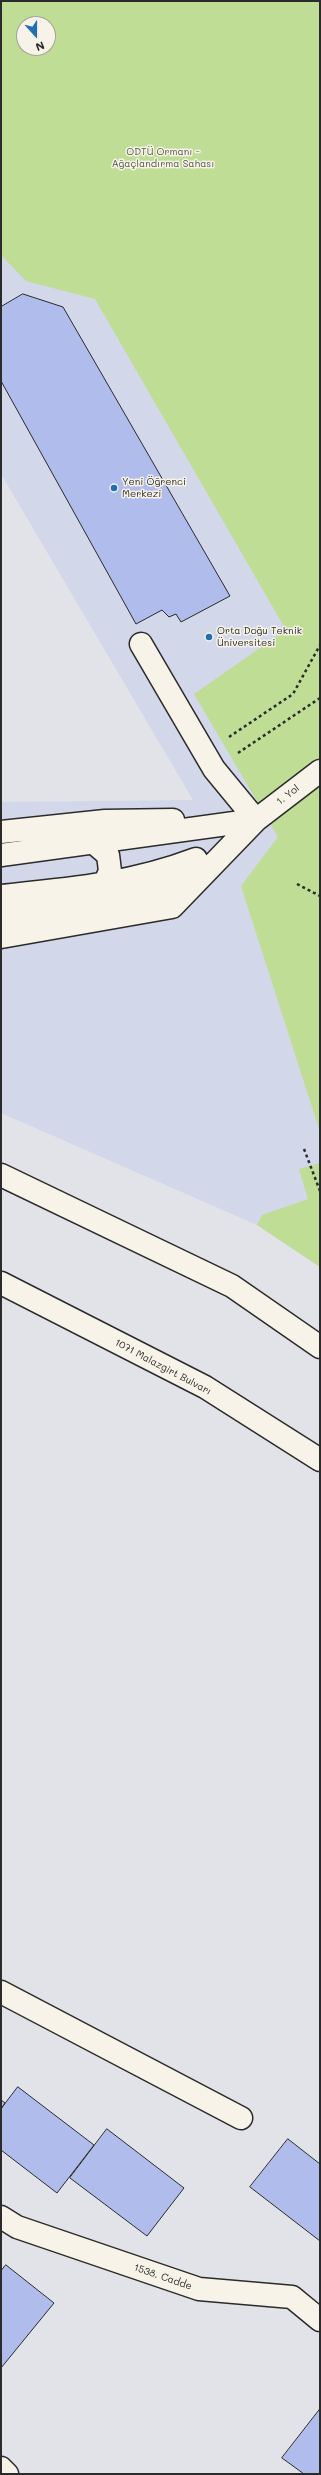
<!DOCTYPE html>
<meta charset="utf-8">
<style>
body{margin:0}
#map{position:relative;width:321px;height:2475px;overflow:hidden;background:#e2e2e9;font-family:Mali,sans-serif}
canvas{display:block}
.frame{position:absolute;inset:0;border:2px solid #2b2b2b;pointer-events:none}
.north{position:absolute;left:16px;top:16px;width:40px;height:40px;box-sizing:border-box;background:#f7f3e8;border:1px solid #a5a39c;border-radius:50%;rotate:159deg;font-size:11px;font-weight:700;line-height:16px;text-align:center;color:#2b2b2b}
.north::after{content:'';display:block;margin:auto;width:14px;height:18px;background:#1f6fb2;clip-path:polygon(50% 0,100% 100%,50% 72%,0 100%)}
</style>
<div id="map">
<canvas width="321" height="2475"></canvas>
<div class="frame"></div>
<div class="north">N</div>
</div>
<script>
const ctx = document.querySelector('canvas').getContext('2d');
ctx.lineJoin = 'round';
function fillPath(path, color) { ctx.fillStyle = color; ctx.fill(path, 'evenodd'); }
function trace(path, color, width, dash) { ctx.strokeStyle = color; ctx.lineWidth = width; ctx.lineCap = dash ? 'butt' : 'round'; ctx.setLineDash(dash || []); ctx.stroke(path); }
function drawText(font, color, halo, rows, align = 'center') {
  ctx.font = font + ' Mali,sans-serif'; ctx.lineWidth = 3; ctx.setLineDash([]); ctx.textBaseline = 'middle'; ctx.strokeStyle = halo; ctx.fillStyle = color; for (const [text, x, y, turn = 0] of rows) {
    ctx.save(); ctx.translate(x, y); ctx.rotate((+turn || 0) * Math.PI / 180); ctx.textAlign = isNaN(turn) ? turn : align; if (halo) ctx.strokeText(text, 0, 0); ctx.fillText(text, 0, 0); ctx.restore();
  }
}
const built = new Path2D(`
 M1,1H320V1267L257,1225L1,1113V802L193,800L1,474ZM24,24H48V48H24Z`);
const green = new Path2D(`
 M1,1H320V1132L241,886L278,837L194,694L286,630L95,299L26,281L1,255ZM24,24H48V48H24Z
 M320,1163V1267L257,1225L262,1215L308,1199L299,1169Z`);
const building = new Path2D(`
 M23,294L63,307L230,596L181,622L176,614L169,617L162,610L136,624L1,381V307Z
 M18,2087L94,2145L57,2193L1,2150V2109Z
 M1,2100L5,2103L1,2109Z
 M107,2129L184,2188L147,2236L70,2178Z
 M288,2139L320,2164V2241L250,2187Z
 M6,2265L54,2303L1,2368V2271Z
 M320,2409V2474H304L282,2458Z`);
const path = new Path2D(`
 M229,737L293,694L320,645
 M238,753L320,698
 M297,884L320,896
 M304,1149L320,1191`);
const minor = new Path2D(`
 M141,644L214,769L256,820
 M1,832L105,821L173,820
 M94,843L108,855L110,871L104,885
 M1,855L256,820
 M1,896C70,889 130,884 196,859
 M1,917L163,890L200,866
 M1,937L172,907L256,820L320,771
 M1,1992L241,2118
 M1,2217L17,2227L199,2289L292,2297L320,2320
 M1,2468L7,2474`);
const major = new Path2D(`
 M1,1175L232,1286L320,1347
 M1,1283L205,1387L320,1460`);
const markers = [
 [114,488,4,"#1f6fb2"],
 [209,637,4,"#1f6fb2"]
];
const parkNames = [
 ["ODTÜ Ormanı -",163,152],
 ["Ağaçlandırma Sahası",163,164]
];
const poiNames = [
 ["Yeni Öğrenci",122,482],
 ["Merkezi",122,494],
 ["Orta Doğu Teknik",217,631],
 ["Üniversitesi",217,643]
];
const streetNames = [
 ["1. Yol",288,795,-38],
 ["1071 Malazgirt Bulvarı",163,1367,28],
 ["1538. Cadde",163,2277,19]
];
fillPath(built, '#d3d7ea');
fillPath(green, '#bfdd95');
fillPath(building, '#b0bcec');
trace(building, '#2b2b2b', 1);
trace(minor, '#2b2b2b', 25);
trace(major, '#2b2b2b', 25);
trace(path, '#2b2b2b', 2.5, [3, 3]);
trace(minor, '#f7f3e8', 22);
trace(major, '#f7f3e8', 22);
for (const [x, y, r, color] of markers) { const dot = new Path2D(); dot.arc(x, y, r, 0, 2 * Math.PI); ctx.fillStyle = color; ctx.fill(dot); trace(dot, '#f7f3e8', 1.5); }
drawText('10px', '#505846', '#f7f3e8', parkNames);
drawText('10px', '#2b2b2b', '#f7f3e8', poiNames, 'left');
drawText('10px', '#2b2b2b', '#f7f3e8', streetNames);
</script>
